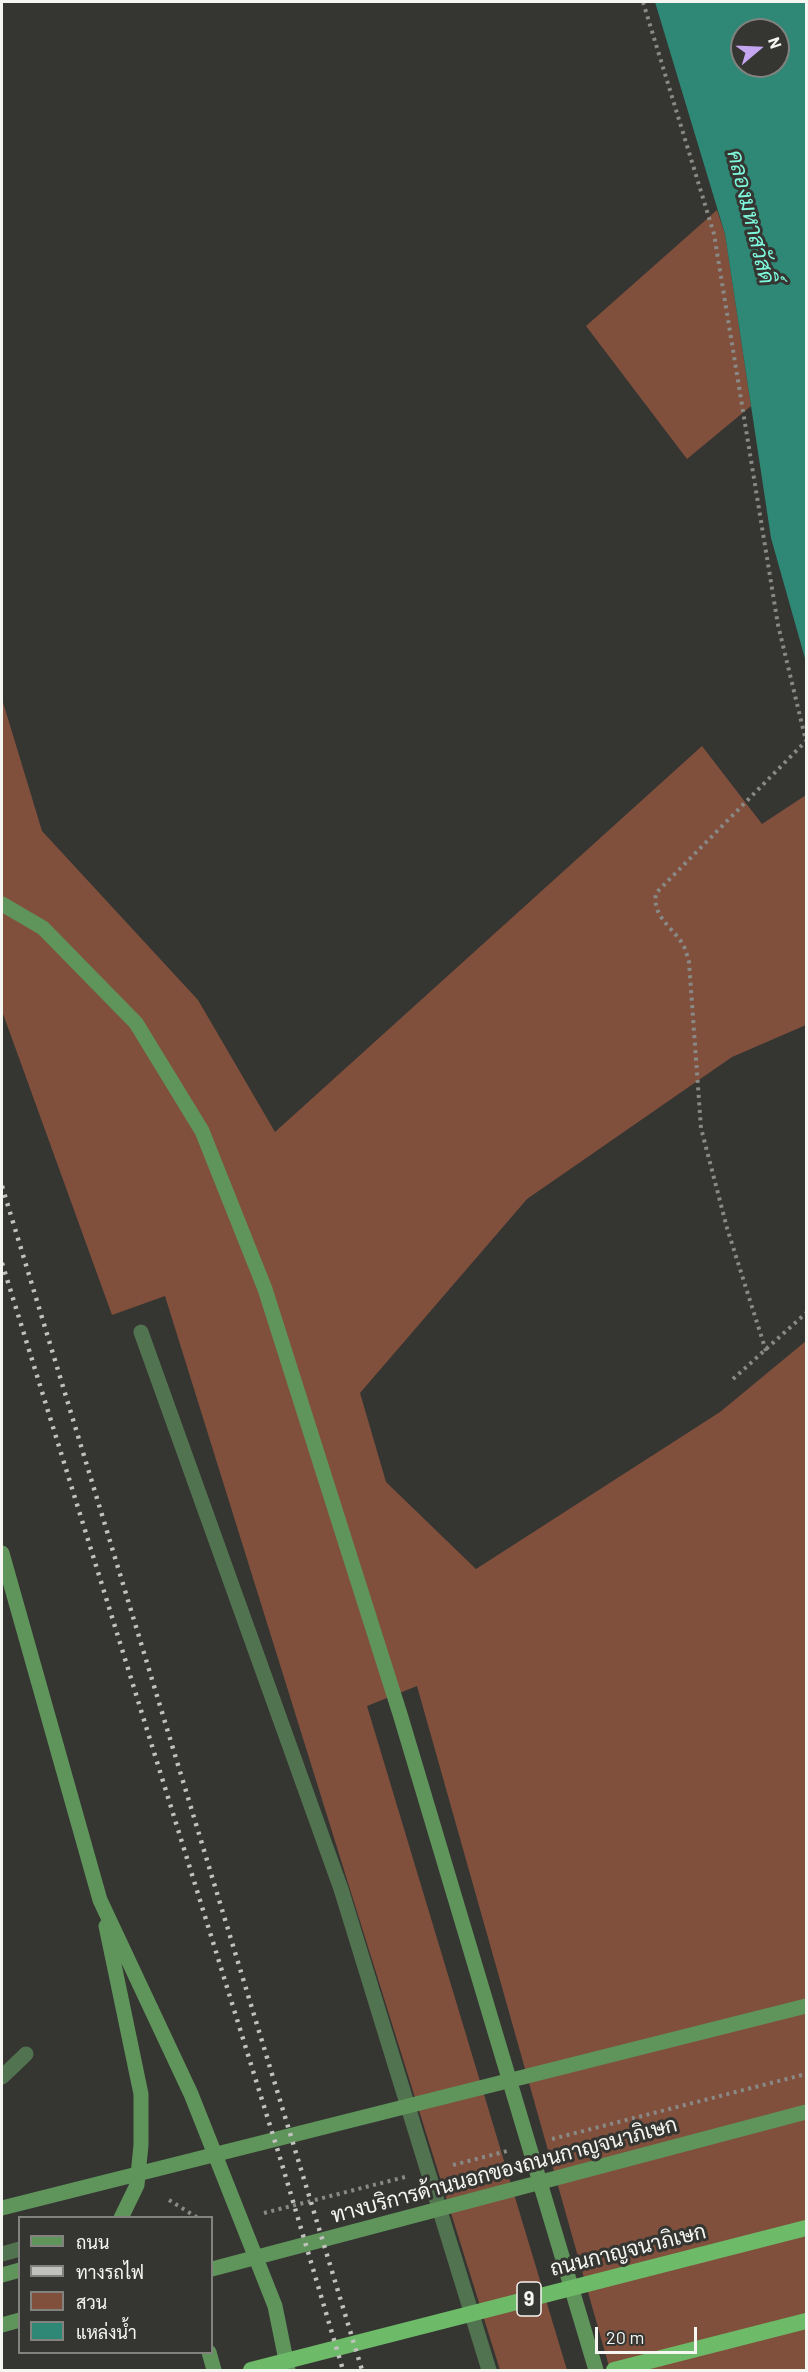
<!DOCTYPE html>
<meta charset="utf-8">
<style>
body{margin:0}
#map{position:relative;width:808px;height:2372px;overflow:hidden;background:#353532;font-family:Barlow,Sarabun,sans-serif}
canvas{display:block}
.frame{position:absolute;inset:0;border:3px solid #f5f5f2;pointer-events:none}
.legend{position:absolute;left:18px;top:2216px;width:195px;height:138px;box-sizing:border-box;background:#353532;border:2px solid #82827f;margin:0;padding:8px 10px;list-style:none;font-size:18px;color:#f5f5f2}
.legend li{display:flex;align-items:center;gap:12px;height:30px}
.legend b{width:30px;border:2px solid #82827f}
.north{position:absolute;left:730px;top:18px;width:60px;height:60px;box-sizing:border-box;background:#353532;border:2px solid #82827f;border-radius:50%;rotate:71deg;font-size:16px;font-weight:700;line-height:24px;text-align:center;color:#f5f5f2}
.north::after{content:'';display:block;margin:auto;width:21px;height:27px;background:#c5a7f1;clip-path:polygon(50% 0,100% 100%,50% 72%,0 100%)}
.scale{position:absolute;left:595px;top:2327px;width:102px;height:27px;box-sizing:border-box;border:3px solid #f5f5f2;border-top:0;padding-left:8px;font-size:18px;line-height:21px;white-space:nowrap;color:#f5f5f2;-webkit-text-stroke:4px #353532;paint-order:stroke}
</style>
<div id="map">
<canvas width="808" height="2372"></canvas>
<div class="frame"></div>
<ul class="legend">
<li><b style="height:8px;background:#5f945b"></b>ถนน</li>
<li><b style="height:8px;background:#c1c1be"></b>ทางรถไฟ</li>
<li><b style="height:16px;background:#81503d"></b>สวน</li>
<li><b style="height:16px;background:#2e8875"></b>แหล่งน้ำ</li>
</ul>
<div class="north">N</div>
<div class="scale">20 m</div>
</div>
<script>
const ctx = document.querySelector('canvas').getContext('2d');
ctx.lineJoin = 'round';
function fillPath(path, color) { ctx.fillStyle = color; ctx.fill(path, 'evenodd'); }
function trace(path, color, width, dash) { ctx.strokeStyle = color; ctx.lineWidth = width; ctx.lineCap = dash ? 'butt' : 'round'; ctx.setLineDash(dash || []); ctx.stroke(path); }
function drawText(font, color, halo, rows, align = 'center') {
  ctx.font = font + ' Barlow,Sarabun,sans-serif'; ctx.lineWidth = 6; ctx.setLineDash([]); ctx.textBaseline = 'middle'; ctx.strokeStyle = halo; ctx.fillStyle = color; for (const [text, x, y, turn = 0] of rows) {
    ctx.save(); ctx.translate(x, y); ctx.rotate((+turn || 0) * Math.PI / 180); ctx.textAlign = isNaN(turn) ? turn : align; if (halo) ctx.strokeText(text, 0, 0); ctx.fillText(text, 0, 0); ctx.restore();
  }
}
const green = new Path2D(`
 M717,210L725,234L751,406L687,459L586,326Z
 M2,699L42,831L198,1000L275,1132L702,746L762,824L806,795V1025L732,1057L527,1199L360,1393L386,1482L476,1569L720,1412L806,1341V2370H610L417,1686L367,1706L567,2370H500L165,1296L112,1315L2,1011Z`);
const water = new Path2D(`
 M655,2H806V662L771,538L725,234ZM742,30H778V66H742Z`);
const path = new Path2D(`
 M643,2L714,234L778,625L806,741
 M766,1351L727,1228L701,1128L689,962C687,956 686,949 682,943C671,926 652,916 656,893L806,741
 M733,1379L806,1313
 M552,2139L806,2074
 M453,2165L507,2151
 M169,2200L198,2218
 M264,2213L405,2177`);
const service = new Path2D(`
 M141,1332L341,1889L489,2370`);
const minor = new Path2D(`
 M2,2077L26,2054
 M2,2254L20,2249`);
const secondary = new Path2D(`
 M2,904L43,928L136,1023L202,1131L265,1289L400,1714L596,2370
 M2,1553L100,1900L191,2094L275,2306L288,2370
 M106,1926L141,2094V2145L137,2185L121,2218
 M2,2208L806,2006
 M212,2269L806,2112
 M2,2275L20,2270
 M2,2325L20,2320
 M209,2352L214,2370`);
const trunk = new Path2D(`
 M251,2370L806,2228
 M614,2370L806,2321`);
const rail = new Path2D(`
 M2,1186L362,2370
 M2,1263L281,2161L343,2370`);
const shields = [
 [529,2299,24]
];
const shieldNames = [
 ["9",529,2299]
];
const streetNames = [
 ["ทางบริการด้านนอกของถนนกาญจนาภิเษก",504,2170,-15],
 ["ถนนกาญจนาภิเษก",628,2250,-14]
];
const waterNames = [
 ["คลองมหาสวัสดิ์",751,217,76]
];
fillPath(green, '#81503d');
fillPath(water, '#2e8875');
trace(path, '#898986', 4, [3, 4.5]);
trace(service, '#52734f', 15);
trace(minor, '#52734f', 15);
trace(secondary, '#5f945b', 15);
trace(trunk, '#6dba68', 16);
trace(rail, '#c1c1be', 4.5, [3, 6]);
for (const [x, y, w] of shields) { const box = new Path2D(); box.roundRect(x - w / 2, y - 17, w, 34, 4.5); ctx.fillStyle = '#353532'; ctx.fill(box); trace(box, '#f5f5f2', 1.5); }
drawText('bold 20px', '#f5f5f2', null, shieldNames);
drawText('21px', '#f5f5f2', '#353532', streetNames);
drawText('italic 22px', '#7ffadd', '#353532', waterNames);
</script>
